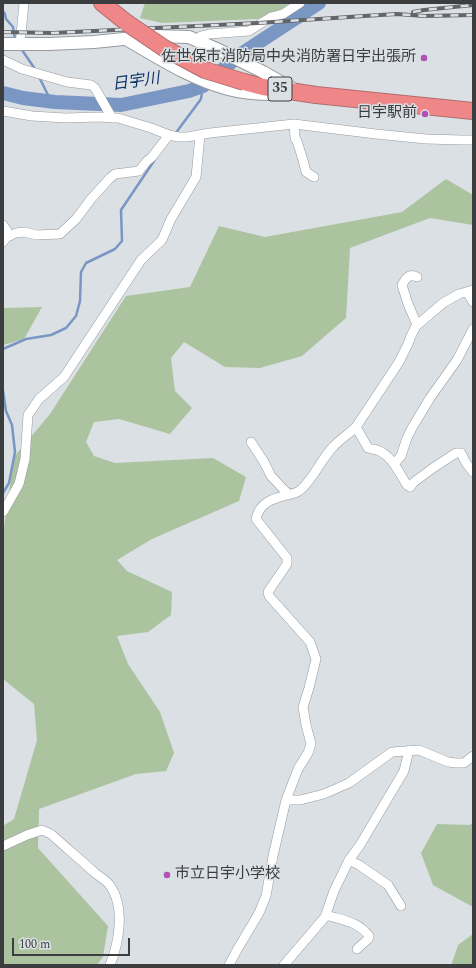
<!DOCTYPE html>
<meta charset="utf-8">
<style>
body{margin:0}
#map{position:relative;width:476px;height:968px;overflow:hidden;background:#dbe0e4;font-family:Spectral,serif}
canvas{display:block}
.frame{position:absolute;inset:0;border:4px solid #3b3d3f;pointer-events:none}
.scale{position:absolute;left:12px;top:938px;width:118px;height:18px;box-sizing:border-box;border:2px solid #3b3d3f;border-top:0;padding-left:5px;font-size:12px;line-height:14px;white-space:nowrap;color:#3b3d3f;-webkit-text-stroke:3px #dbe0e4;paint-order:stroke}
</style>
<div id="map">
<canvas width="476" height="968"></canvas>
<div class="frame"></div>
<div class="scale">100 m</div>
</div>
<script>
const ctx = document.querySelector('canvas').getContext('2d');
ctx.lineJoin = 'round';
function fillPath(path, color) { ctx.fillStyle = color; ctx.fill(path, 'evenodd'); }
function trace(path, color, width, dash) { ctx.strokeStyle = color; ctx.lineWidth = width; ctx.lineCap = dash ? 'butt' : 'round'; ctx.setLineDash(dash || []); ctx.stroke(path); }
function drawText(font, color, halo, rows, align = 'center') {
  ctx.font = font + ' Spectral,"Noto Sans JP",serif'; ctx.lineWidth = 3; ctx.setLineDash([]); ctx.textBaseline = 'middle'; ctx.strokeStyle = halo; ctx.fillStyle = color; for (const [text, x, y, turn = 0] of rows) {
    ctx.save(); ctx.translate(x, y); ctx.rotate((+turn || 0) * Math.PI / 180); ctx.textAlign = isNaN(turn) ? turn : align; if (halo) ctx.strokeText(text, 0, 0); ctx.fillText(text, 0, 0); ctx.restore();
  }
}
const green = new Path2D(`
 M145,3H290L282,9L257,19L162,23L140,18Z
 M446,179L473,195V225L430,218L350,248L346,318L302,356L260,368L225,367L184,342L171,358L175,391L192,408L170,434L119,419L94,422L86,442L94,456L115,463L213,458L246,477L239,501L152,539L117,560L127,571L172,592L171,615L148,632L117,636L128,664L160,712L174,753L166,771L136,774L39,809L38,848L108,926L103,957L97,965H3V826L14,819L37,740L34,704L3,679V535L14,457L50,414L126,296L190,287L219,226L265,237L402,212Z
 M42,307L24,339L3,345V308Z
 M473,822V907L433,885L421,853L437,824L470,825Z
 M473,934V965H453L452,963L458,945Z`);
const stream = new Path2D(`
 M3,11L5,14L6,19L13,27L15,39
 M20,47L35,69
 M39,77L51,101
 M175,134L201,99L203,86
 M3,349L26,339L51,335L66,328L76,316L80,301L81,272L86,263L115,249L122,241L121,210L156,158
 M3,391L6,411L12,425L15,452L9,483L3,493`);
const river = new Path2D(`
 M3,93L23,98L55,102L121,105L189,91L203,86L241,54L319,3`);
const street = new Path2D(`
 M197,40L201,36L209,34L249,31L271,17L283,14L300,3
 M20,45L24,3
 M3,60L22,69L67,82L91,85L95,88L112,118
 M3,111L32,116L65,118L99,117L118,118L151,128L169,135L178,137H187L210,133L294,124L376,134L426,139L462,140H473
 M294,124L295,138L297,141L303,160L306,172L314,177
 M3,225L10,236
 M3,242L7,237L16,233L24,232L37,235L60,234L76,219L91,199L110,178L115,174L139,171L147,161L152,157L169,135
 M467,292L473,302
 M417,325L408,304L402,285C406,278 409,273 417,277
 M356,427L368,448C371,449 374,449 377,450C392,455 399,473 407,485L410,487L414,482L433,468L456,453H461L466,463L473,472
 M251,442L264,462L271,476L288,494
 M394,464L401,456L407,438L412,428L430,398L457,360L473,329
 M3,512L19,484L25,459L28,415L39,399L64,377L141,260L162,240L171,219L196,177L200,135
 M286,800H300L324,794L349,783L392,752L419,750L448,762L456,763H464L473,756
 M3,846L27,835L42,830L51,834C65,847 81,860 95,873C100,877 108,881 111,887C125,908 119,943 110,965
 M349,860L359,865L388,885L401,906
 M326,915C341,920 358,921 369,936L368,939L357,949
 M229,965L237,950L259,913L266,896L273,856L286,800L298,769L308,753L311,744L306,725L303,707L309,688L316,659L310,642L269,596L268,592L287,564V558L256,519C260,502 272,499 287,495C291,494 296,493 299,491C312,482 321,459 333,447C340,439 349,434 356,427L399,362L408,344L411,336L416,326L443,303L459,294L473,290
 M284,965L325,917L334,891L349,860L360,845L404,771L409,750`);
const secondary = new Path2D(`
 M126,39C159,58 191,79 228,89C243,93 259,94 274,94
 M3,44H49L94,42L153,36L189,37L221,51L263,72L293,89`);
const highway = new Path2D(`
 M102,3L127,23
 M244,82L263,87L316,95L473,111`);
const rail = new Path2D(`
 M413,12L424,10L473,5
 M3,32L53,33L258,23L364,16L397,14L424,16L473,15`);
const highwayBridge = new Path2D(`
 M127,23L164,48L205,70L244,82`);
const markers = [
 [424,58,4,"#b250b6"],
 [425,114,4,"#b250b6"],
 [167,875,4,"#b250b6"]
];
const shields = [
 [280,89,24]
];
const shieldNames = [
 ["35",280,89]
];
const poiNames = [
 ["佐世保市消防局中央消防署日宇出張所",416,58],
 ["日宇駅前",417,114],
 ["市立日宇小学校",175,875,"left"]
];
const waterNames = [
 ["日宇川",136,83,-8]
];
fillPath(green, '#abc39f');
trace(stream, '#7a96c3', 2.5);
trace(river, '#7a96c3', 14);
trace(street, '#969a9f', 10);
trace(secondary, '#969a9f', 14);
trace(highway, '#b06d6e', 18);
trace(street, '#fff', 9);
trace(secondary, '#fff', 12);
trace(highway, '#ef8788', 16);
trace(rail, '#636568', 4);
trace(rail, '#dbe0e4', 2.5, [8]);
trace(highwayBridge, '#b06d6e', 18, []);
trace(highwayBridge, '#ef8788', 16);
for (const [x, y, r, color] of markers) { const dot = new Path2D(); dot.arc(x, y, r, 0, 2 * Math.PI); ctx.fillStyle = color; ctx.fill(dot); trace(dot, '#dbe0e4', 1.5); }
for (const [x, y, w] of shields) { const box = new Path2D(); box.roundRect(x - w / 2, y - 12, w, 24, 3); ctx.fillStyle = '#dbe0e4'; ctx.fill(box); trace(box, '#3b3d3f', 1); }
drawText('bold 14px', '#3b3d3f', null, shieldNames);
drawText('15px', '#3b3d3f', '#dbe0e4', poiNames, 'right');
drawText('italic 16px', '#0f336a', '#dbe0e4', waterNames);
</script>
